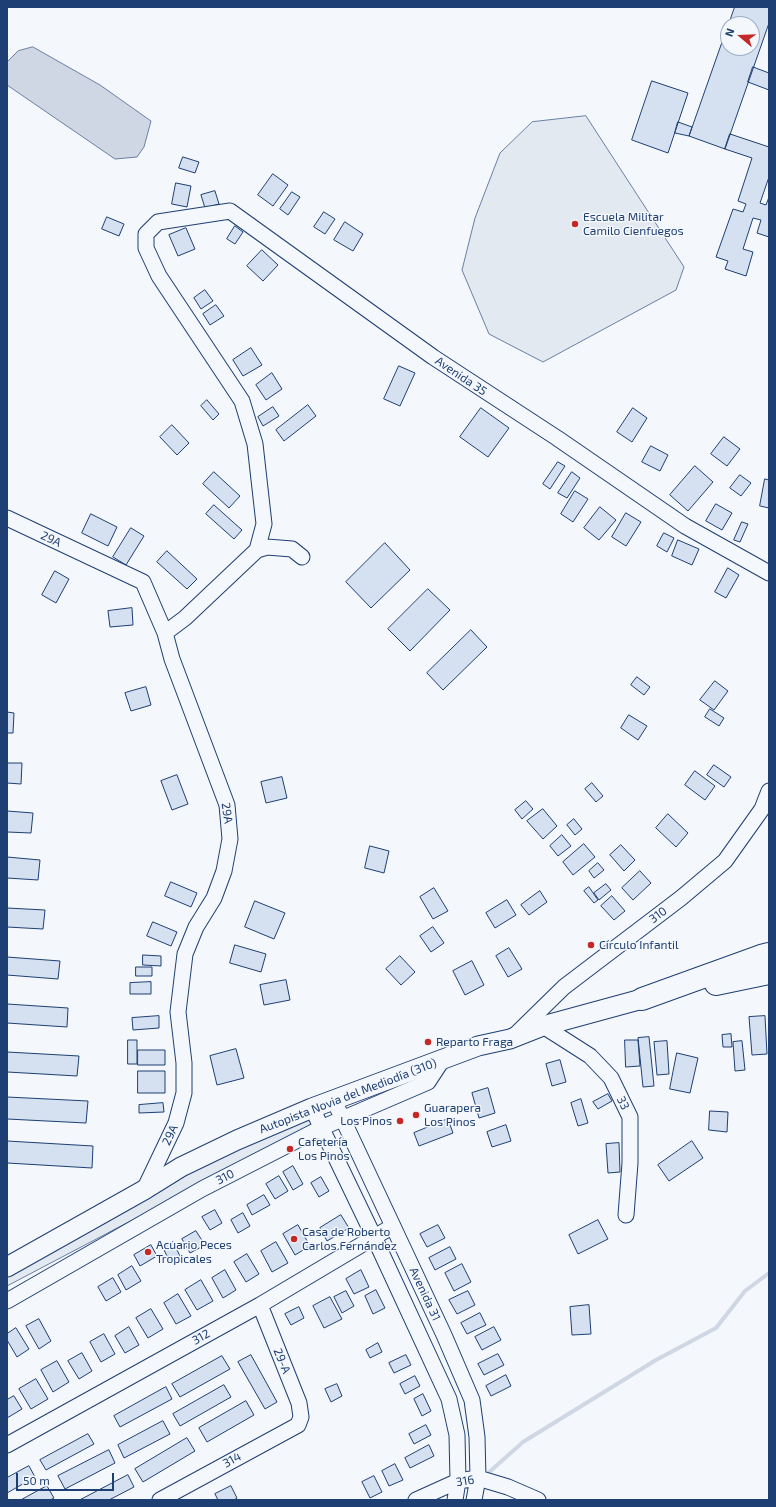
<!DOCTYPE html>
<meta charset="utf-8">
<style>
body{margin:0}
#map{position:relative;width:776px;height:1507px;overflow:hidden;background:#f4f7fb;font-family:"Exo 2",sans-serif}
canvas{display:block}
.frame{position:absolute;inset:0;border:8px solid #1d3f73;pointer-events:none}
.north{position:absolute;left:720px;top:16px;width:40px;height:40px;box-sizing:border-box;background:#f4f7fb;border:1px solid #9eadc5;border-radius:50%;rotate:289deg;font-size:11px;font-weight:700;line-height:16px;text-align:center;color:#1d3f73}
.north::after{content:'';display:block;margin:auto;width:14px;height:18px;background:#c62828;clip-path:polygon(50% 0,100% 100%,50% 72%,0 100%)}
.scale{position:absolute;left:16px;top:1473px;width:98px;height:18px;box-sizing:border-box;border:2px solid #1d3f73;border-top:0;padding-left:5px;font-size:12px;line-height:14px;white-space:nowrap;color:#1d3f73;-webkit-text-stroke:3px #f4f7fb;paint-order:stroke}
</style>
<div id="map">
<canvas width="776" height="1507"></canvas>
<div class="frame"></div>
<div class="north">N</div>
<div class="scale">50 m</div>
</div>
<script>
const ctx = document.querySelector('canvas').getContext('2d');
ctx.lineJoin = 'round';
function fillPath(path, color) { ctx.fillStyle = color; ctx.fill(path, 'evenodd'); }
function trace(path, color, width, dash) { ctx.strokeStyle = color; ctx.lineWidth = width; ctx.lineCap = dash ? 'butt' : 'round'; ctx.setLineDash(dash || []); ctx.stroke(path); }
function drawText(font, color, halo, rows, align = 'center') {
  ctx.font = font + ' "Exo 2",sans-serif'; ctx.lineWidth = 3; ctx.setLineDash([]); ctx.textBaseline = 'middle'; ctx.strokeStyle = halo; ctx.fillStyle = color; for (const [text, x, y, turn = 0] of rows) {
    ctx.save(); ctx.translate(x, y); ctx.rotate((+turn || 0) * Math.PI / 180); ctx.textAlign = isNaN(turn) ? turn : align; if (halo) ctx.strokeText(text, 0, 0); ctx.fillText(text, 0, 0); ctx.restore();
  }
}
const green = new Path2D(`
 M586,116L684,267L676,290L543,362L489,334L462,270L475,218L500,153L532,122Z
 M304,1117H306L311,1123L309,1127L7,1286V1277L192,1172Z`);
const water = new Path2D(`
 M33,47L100,85L151,121L144,147L137,157L115,159L7,85V62L18,51Z`);
const stream = new Path2D(`
 M487,1474L523,1442L656,1360L716,1328L745,1291L769,1273`);
const building = new Path2D(`
 M735,7H769V23L725,149L689,136L728,25V48H752V24H729Z
 M753,67L769,73V90L748,82Z
 M652,81L688,93L668,153L632,140Z
 M678,122L692,127L689,136L675,133Z
 M730,134L769,147V177L760,203L766,205L769,197V237L757,233L761,220L753,218L743,249L753,252L746,276L725,269L728,261L716,257L733,209L743,212L746,204L738,201L752,158L725,149Z
 M183,157L199,162L195,173L179,168Z
 M273,174L288,185L273,206L258,195Z
 M176,183L191,186L187,207L172,204Z
 M215,191L219,204L205,208L201,195Z
 M292,192L300,197L288,215L280,209Z
 M324,212L335,219L325,234L314,227Z
 M107,217L124,224L119,236L102,229Z
 M345,222L363,234L353,251L334,240Z
 M235,226L243,232L235,244L227,239Z
 M186,228L195,249L178,256L169,235Z
 M262,250L278,265L263,281L247,266Z
 M205,290L213,301L201,309L194,298Z
 M216,305L224,316L210,325L203,314Z
 M251,348L262,365L243,376L233,360Z
 M399,366L415,373L400,406L384,399Z
 M272,373L282,389L266,400L256,385Z
 M207,400L219,414L213,420L201,406Z
 M308,405L316,416L284,441L276,430Z
 M273,407L279,416L263,426L258,417Z
 M481,408L509,428L488,457L460,437Z
 M633,408L647,418L632,442L617,432Z
 M172,425L189,443L177,455L160,437Z
 M724,437L740,449L727,466L711,454Z
 M651,446L668,455L660,471L642,462Z
 M558,462L565,466L550,489L543,484Z
 M695,466L713,482L688,511L670,495Z
 M214,472L240,496L229,508L203,484Z
 M572,472L580,478L567,498L558,493Z
 M740,475L751,483L741,496L730,488Z
 M765,479L769,480V508L760,506Z
 M575,491L588,499L573,522L561,514Z
 M716,504L732,513L722,530L706,521Z
 M214,505L242,530L234,539L206,514Z
 M600,507L616,520L599,540L584,528Z
 M626,513L641,522L626,546L612,537Z
 M91,514L117,527L108,546L82,533Z
 M742,522L748,524L740,542L734,540Z
 M131,528L144,536L126,565L113,557Z
 M664,533L674,538L667,552L657,546Z
 M678,540L699,549L692,565L672,556Z
 M385,543L410,570L371,608L346,582Z
 M167,551L197,579L187,589L157,562Z
 M728,568L739,575L726,598L715,592Z
 M55,571L69,579L56,603L42,595Z
 M428,589L450,610L410,651L388,629Z
 M132,608L133,625L110,627L108,611Z
 M471,630L487,647L443,690L427,673Z
 M637,677L650,687L644,695L631,685Z
 M715,681L728,691L714,710L700,700Z
 M146,687L151,705L131,711L125,693Z
 M710,709L724,718L719,726L705,717Z
 M7,712L14,713L13,733H7Z
 M629,715L647,726L638,740L621,728Z
 M7,763H22L21,784L7,783Z
 M714,765L731,777L724,787L707,775Z
 M695,771L715,786L705,800L685,785Z
 M177,775L188,804L172,810L161,781Z
 M282,777L287,798L266,803L261,782Z
 M592,783L603,796L596,802L585,789Z
 M526,801L533,809L522,819L515,810Z
 M543,809L557,826L543,839L527,821Z
 M7,811L33,813L31,833L7,832Z
 M668,814L688,833L676,847L656,828Z
 M574,819L582,829L575,835L567,825Z
 M562,835L571,846L558,856L550,846Z
 M584,844L595,857L573,875L563,862Z
 M621,845L635,860L624,871L610,855Z
 M370,846L389,851L384,873L365,868Z
 M7,857L40,860L38,880L7,878Z
 M598,863L604,870L594,878L589,871Z
 M640,871L651,883L633,900L622,888Z
 M171,882L197,893L191,907L165,896Z
 M606,884L611,890L599,900L594,893Z
 M589,887L598,900L594,903L584,891Z
 M434,888L448,911L433,919L420,897Z
 M540,891L547,902L529,915L521,905Z
 M612,896L625,911L614,920L601,906Z
 M507,900L516,915L495,928L486,913Z
 M255,901L285,913L274,939L245,927Z
 M7,908L45,910L43,929L7,927Z
 M153,922L177,932L171,946L147,936Z
 M433,927L444,943L431,952L420,936Z
 M235,945L266,954L261,972L230,963Z
 M509,948L522,969L508,977L496,956Z
 M143,955L161,956V966L143,965Z
 M400,956L415,972L401,985L386,969Z
 M7,957L60,961L58,979L7,975Z
 M472,961L484,985L465,995L453,971Z
 M136,967H152V976H136Z
 M286,980L290,1000L264,1005L260,985Z
 M151,982V994H130V983Z
 M7,1004L68,1008L67,1027L7,1023Z
 M159,1016V1028L133,1030L132,1018Z
 M765,1016L767,1054L752,1055L749,1017Z
 M731,1034L732,1047H723L722,1035Z
 M649,1037L654,1086L643,1087L638,1038Z
 M128,1040H137V1064H128Z
 M625,1040H638L640,1066L626,1067Z
 M667,1041L669,1074L657,1075L654,1042Z
 M742,1041L745,1070L735,1071L733,1042Z
 M236,1049L244,1078L217,1085L210,1056Z
 M138,1050H165V1065H138Z
 M7,1052L79,1056L77,1076L7,1072Z
 M677,1053L698,1058L690,1093L670,1089Z
 M560,1060L566,1082L552,1086L546,1064Z
 M138,1071H165V1093H138Z
 M488,1088L495,1113L479,1118L472,1093Z
 M608,1094L612,1101L598,1109L593,1102Z
 M7,1097L88,1101L86,1123L7,1119Z
 M581,1099L588,1123L578,1126L571,1103Z
 M163,1103L164,1112L139,1113V1105Z
 M710,1111L728,1112L727,1132L709,1130Z
 M448,1119L453,1133L419,1146L414,1133Z
 M506,1125L511,1141L492,1147L487,1132Z
 M7,1141L93,1146L92,1168L7,1163Z
 M692,1141L703,1158L669,1181L658,1165Z
 M619,1143L620,1172L608,1173L606,1144Z
 M293,1166L303,1184L293,1190L283,1172Z
 M279,1176L288,1191L275,1199L266,1184Z
 M321,1177L329,1191L319,1197L311,1183Z
 M264,1195L270,1205L252,1215L247,1205Z
 M215,1210L222,1223L210,1230L202,1217Z
 M243,1213L250,1226L238,1233L231,1220Z
 M341,1215L349,1228L327,1241L320,1228Z
 M598,1220L608,1239L578,1254L569,1235Z
 M298,1225L310,1246L295,1255L283,1234Z
 M438,1225L445,1238L427,1247L420,1234Z
 M196,1231L205,1245L190,1253L182,1239Z
 M173,1242L180,1256L170,1262L163,1248Z
 M276,1242L288,1263L272,1272L261,1251Z
 M151,1245L157,1256L140,1266L134,1255Z
 M450,1247L456,1259L435,1270L429,1258Z
 M247,1254L259,1274L246,1282L234,1262Z
 M462,1264L471,1282L454,1291L445,1273Z
 M132,1266L141,1281L126,1290L118,1275Z
 M225,1270L236,1290L223,1298L212,1278Z
 M361,1270L369,1287L354,1294L346,1279Z
 M113,1278L121,1292L106,1301L98,1287Z
 M201,1280L213,1301L197,1310L185,1290Z
 M376,1290L385,1308L373,1314L365,1296Z
 M346,1291L354,1306L342,1313L334,1297Z
 M468,1291L475,1305L457,1314L449,1300Z
 M178,1294L191,1316L176,1324L164,1303Z
 M330,1297L342,1319L324,1328L313,1306Z
 M589,1305L591,1334L572,1335L570,1307Z
 M299,1307L304,1318L291,1325L285,1314Z
 M151,1309L163,1329L148,1338L136,1318Z
 M480,1313L486,1325L467,1334L461,1323Z
 M39,1319L51,1341L39,1349L26,1326Z
 M129,1327L139,1345L125,1353L115,1336Z
 M494,1327L501,1340L482,1350L475,1337Z
 M16,1328L29,1349L17,1357L7,1340V1334Z
 M104,1334L115,1354L101,1362L90,1342Z
 M378,1343L382,1352L370,1358L366,1350Z
 M82,1353L92,1371L79,1379L68,1361Z
 M498,1354L504,1365L484,1375L478,1364Z
 M251,1355L277,1402L265,1409L238,1362Z
 M406,1355L411,1365L394,1373L389,1363Z
 M222,1356L230,1369L180,1397L172,1384Z
 M57,1361L69,1382L53,1392L41,1370Z
 M506,1375L511,1386L491,1396L486,1386Z
 M415,1376L420,1386L405,1394L400,1384Z
 M36,1379L48,1399L31,1409L19,1389Z
 M337,1384L342,1396L331,1402L325,1389Z
 M224,1385L231,1397L180,1426L173,1414Z
 M166,1387L172,1399L120,1427L114,1416Z
 M423,1394L431,1411L422,1416L414,1399Z
 M14,1396L22,1409L7,1418V1400Z
 M246,1401L254,1415L207,1442L199,1428Z
 M163,1421L170,1434L124,1458L118,1445Z
 M426,1425L431,1435L414,1444L409,1434Z
 M88,1434L94,1444L46,1470L40,1460Z
 M187,1438L195,1451L143,1482L135,1469Z
 M429,1445L434,1456L410,1468L405,1458Z
 M109,1450L115,1463L65,1489L58,1476Z
 M395,1464L403,1480L389,1486L382,1471Z
 M29,1466L35,1477L7,1493V1478Z
 M128,1475L134,1487L109,1500H80Z
 M374,1476L382,1492L370,1498L362,1482Z
 M47,1486L54,1498L50,1500H21Z
 M231,1486L237,1498L234,1500H218L215,1494Z`);
const minor = new Path2D(`
 M7,518L143,582L165,633L172,659L227,805L230,839L224,871L214,898L196,927L185,954L178,1012L184,1063V1093L176,1123L144,1190
 M257,550L264,524L255,444L242,401L159,276L146,248V234L158,222L230,211L433,357L557,438L685,526L769,573
 M165,633L185,618L257,550L267,547L292,549L302,557
 M543,1026L590,1056L611,1078L630,1117V1163L626,1215
 M514,1036L564,987L681,898L725,861L762,809L769,791
 M312,1108L374,1237L449,1399L457,1435L458,1481L455,1500
 M338,1109L444,1335L472,1400L477,1437L478,1478L474,1500
 M7,1301L202,1189L321,1128L428,1082L443,1059
 M7,1445L260,1305L393,1226
 M160,1500L298,1425L301,1417L299,1403L260,1305
 M416,1500L458,1481L478,1478L508,1487L538,1500`);
const major = new Path2D(`
 M7,1267L144,1190L181,1167L237,1140L312,1108L478,1046L510,1039L543,1026L642,999`);
const highway = new Path2D(`
 M716,984L769,973
 M642,999L761,956L769,954`);
const markers = [
 [575,224,4,"#c62828"],
 [591,945,4,"#c62828"],
 [428,1042,4,"#c62828"],
 [416,1115,4,"#c62828"],
 [400,1121,4,"#c62828"],
 [290,1149,4,"#c62828"],
 [294,1239,4,"#c62828"],
 [148,1252,4,"#c62828"]
];
const poiNames = [
 ["Escuela Militar",583,217],
 ["Camilo Cienfuegos",583,231],
 ["Círculo Infantil",599,945],
 ["Reparto Fraga",436,1042],
 ["Guarapera",424,1108],
 ["Los Pinos",424,1122],
 ["Los Pinos",392,1121,"right"],
 ["Cafetería",298,1142],
 ["Los Pinos",298,1156],
 ["Casa de Roberto",302,1232],
 ["Carlos Fernández",302,1246],
 ["Acuario Peces",156,1245],
 ["Tropicales",156,1259]
];
const streetNames = [
 ["Avenida 35",461,376,34],
 ["29A",51,539,25],
 ["29A",227,813,81],
 ["310",658,915,-37],
 ["Autopista Novia del Mediodía (310)",348,1096,-21],
 ["33",623,1103,64],
 ["29A",170,1135,-65],
 ["310",225,1177,-27],
 ["Avenida 31",425,1294,65],
 ["312",201,1337,-29],
 ["29-A",282,1361,68],
 ["314",232,1460,-29],
 ["316",465,1481,-9]
];
fillPath(green, '#e3e9f0');
trace(green, '#687fa3', 1);
fillPath(water, '#cfd7e4');
trace(water, '#687fa3', 1);
trace(stream, '#cfd7e4', 4);
fillPath(building, '#d5e0f0');
trace(building, '#1d3f73', 1);
trace(minor, '#1d3f73', 17);
trace(major, '#1d3f73', 21);
trace(highway, '#1d3f73', 24);
trace(minor, '#f4f7fb', 15);
trace(major, '#f4f7fb', 19);
trace(highway, '#f4f7fb', 22);
for (const [x, y, r, color] of markers) { const dot = new Path2D(); dot.arc(x, y, r, 0, 2 * Math.PI); ctx.fillStyle = color; ctx.fill(dot); trace(dot, '#f4f7fb', 1.5); }
drawText('12px', '#1d3f73', '#f4f7fb', poiNames, 'left');
drawText('12px', '#1d3f73', '#f4f7fb', streetNames);
</script>
